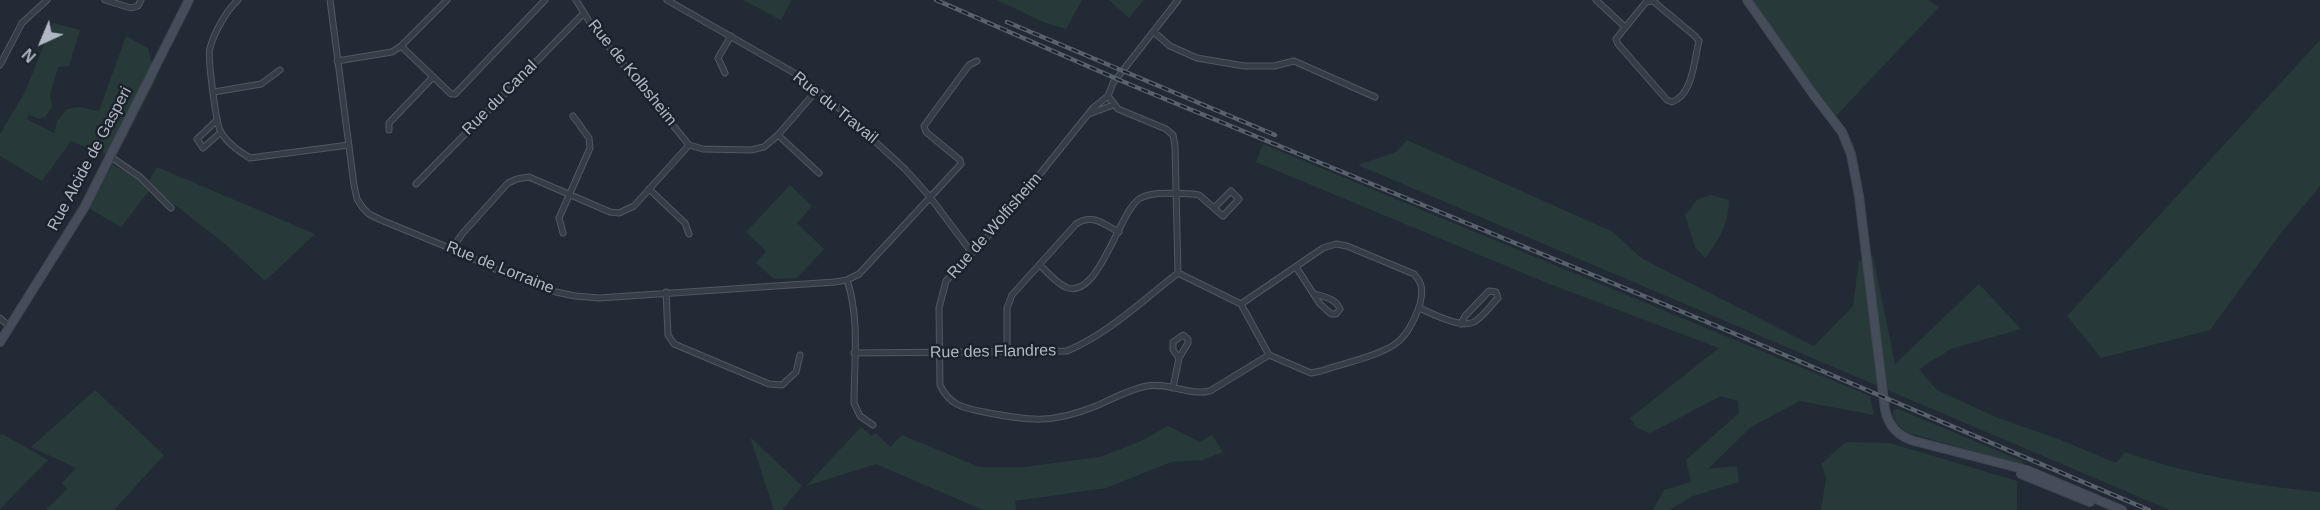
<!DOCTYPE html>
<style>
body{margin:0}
#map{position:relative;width:2320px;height:510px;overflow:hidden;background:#222b35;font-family:Arial,sans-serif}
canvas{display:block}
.north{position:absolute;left:12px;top:12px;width:60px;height:60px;-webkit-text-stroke:4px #1b222b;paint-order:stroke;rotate:224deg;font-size:16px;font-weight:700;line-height:24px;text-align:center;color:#b0b8c3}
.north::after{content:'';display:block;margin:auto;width:21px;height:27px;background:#b0b8c3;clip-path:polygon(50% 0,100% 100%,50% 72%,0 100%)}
</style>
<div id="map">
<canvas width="2320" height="510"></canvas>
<div class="north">N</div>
</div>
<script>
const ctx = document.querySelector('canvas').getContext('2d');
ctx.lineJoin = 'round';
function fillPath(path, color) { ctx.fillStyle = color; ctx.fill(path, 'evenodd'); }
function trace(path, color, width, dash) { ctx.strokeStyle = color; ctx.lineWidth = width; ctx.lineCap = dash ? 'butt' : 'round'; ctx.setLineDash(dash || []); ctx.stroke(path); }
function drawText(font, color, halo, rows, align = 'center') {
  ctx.font = font + ' Arial,sans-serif'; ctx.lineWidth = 5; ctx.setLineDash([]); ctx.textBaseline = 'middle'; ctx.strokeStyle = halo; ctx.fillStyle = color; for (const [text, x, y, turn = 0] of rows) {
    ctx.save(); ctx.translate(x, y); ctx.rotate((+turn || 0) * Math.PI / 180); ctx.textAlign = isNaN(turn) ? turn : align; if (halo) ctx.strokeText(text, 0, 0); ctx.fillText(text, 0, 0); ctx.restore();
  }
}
const green = new Path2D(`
 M743,0H789L791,1L781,20Z
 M997,0H1082L1066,29L1043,22Z
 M1109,0H1144L1129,18Z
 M1753,0H1928L1939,7L1836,116L1791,57Z
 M53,23L80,30L69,66L58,67L50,94L52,107L45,117L39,119L29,115L27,119L54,133L57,121L67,109L79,107L99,111L126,36L148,48L156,79L112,165L149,181L157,167L315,234L265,281L225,244L152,187L121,227L88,208L112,165L100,147H85L71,141L42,181L0,156V134L25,92Z
 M2320,40V186L2281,233L2210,330L2101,358L2067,316Z
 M1407,140L1613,232L1641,258L1814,346L1853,306L1859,261L1873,256L1895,364L1979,284L2021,329L1951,349L1919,369L1937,390L1998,418L2061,440L2116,463L2125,452C2190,475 2252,485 2320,492V510H2170L1358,165L1396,152Z
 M1263,144L1870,396L1874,415L1800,401L1751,427L1708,469L1737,466L1739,482L1693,496L1669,510H1653L1664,490L1691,482L1686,460L1739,413L1738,401L1721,396L1650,433L1637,428L1630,418L1719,348L1547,283L1256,162Z
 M790,185L812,206L797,223L824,249L797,278L774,279L756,263L766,251L746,232Z
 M1711,195L1729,200C1729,222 1719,241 1705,258L1695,247L1685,215L1697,200Z
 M95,390L164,455L114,510H46L67,489L62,483L76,468L31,447Z
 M1898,409L2022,461L2024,465L1909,433C1900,427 1893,422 1893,410Z
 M1168,426L1200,442L1212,435L1223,452L1203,460L1171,462L1106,488L1015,501L1016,510H983L876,464L806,486L861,427L872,436L876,433L890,447L902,435L979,467H1024L1100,457L1141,441Z
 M2,434L48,460L0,509V435Z
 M750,437L802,486L782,510H774Z
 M1846,442L1890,443L2017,481V510H1821L1826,478L1821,464Z`);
const street = new Path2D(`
 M105,0L131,8L138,6L141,0
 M238,0C226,11 214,33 210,48C207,55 216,122 220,130C225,141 240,152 250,158L349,145
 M330,0L354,185L357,199L363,208L369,214L381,220L452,249L504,273L556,292L575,296L599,298L835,282L847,280L859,274L961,164L960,160L926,132L924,126L969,65L977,61
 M576,0L592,26L689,145
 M667,0L796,74L831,101L905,169L930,197L972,253
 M1178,0L1113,83L1108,96L1118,109L1166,129L1173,135L1175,146L1178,273L1241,304L1269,355
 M1596,0L1624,26
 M1653,1L1695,36L1699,41C1694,60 1693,95 1672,102L1667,100L1618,44L1616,39L1646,2Z
 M1155,33L1170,46L1197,58L1244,66H1274L1294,61L1375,97
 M401,46L451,94H455L545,0
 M337,61L392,52L401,46L447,0
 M0,65L22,23L47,0
 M725,73L718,58L731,36
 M214,92L261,84L280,70
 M1108,96L1093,108L1003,220L946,281L939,308L940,385C949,405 963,408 984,412C1029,421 1052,424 1096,406C1112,399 1130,389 1147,386C1169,382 1189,396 1210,391L1269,355L1311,373L1321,371C1343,363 1382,356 1399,341C1409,332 1416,316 1420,304C1423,291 1423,284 1414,274L1347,246L1336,244L1323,248L1241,304
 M1089,114L1113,105
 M217,120L197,139L203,148L221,132
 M389,130V123L433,77
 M778,135L819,173
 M111,157L140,177L171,208
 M416,184L584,13
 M649,189L685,223L689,234
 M563,233L559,218L590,148L589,138L573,116
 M452,249L462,234L508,183L517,179L529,177L610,212L619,213L634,206L689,145L703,149L751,150L764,147L778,135L817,90
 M1040,265C1047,272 1058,285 1068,288C1099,297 1119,213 1139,199C1152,190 1178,194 1193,194L1199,195L1223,216L1239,199L1231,191L1214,208
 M1296,267L1320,304L1331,314H1336L1340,309C1336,299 1325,297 1315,294
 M847,280C860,318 854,363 854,403L860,416L873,425
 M666,292L668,335L674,344L769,384L782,385L796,372L800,355
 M1419,308C1431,313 1461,329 1474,322C1483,317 1490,306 1498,298L1496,292L1489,291L1465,316L1461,324
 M0,318L10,327
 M1007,352V308L1012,295L1076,224C1092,213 1103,224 1119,232
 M854,353L1067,351C1108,334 1143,300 1178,273
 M1173,388L1179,358L1188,343V339L1183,335L1173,342V350L1179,358`);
const secondary = new Path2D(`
 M1747,0L1813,94L1842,132L1851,154L1859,196L1885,409C1888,425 1898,436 1914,441L2027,470L2122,510
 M0,342L84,208L189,0
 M2021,474L2090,502`);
const rail = new Path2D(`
 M936,0L1131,85L1707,322L2149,510
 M1007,22L1275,135`);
const streetNames = [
 ["Rue de Kolbsheim",632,73,51],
 ["Rue du Canal",500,98,-45],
 ["Rue du Travail",835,108,39],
 ["Rue Alcide de Gasperi",90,159,-62],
 ["Rue de Wolfisheim",995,226,-49],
 ["Rue de Lorraine",500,268,22],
 ["Rue des Flandres",993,352,-1]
];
fillPath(green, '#273938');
trace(street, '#505861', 7);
trace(secondary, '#3f4650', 10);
trace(street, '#363d46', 5);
trace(secondary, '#444d59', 8);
trace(rail, '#58626d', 4.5);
trace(rail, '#1b222b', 2, [7]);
drawText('16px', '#b0b8c3', '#1b222b', streetNames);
</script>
